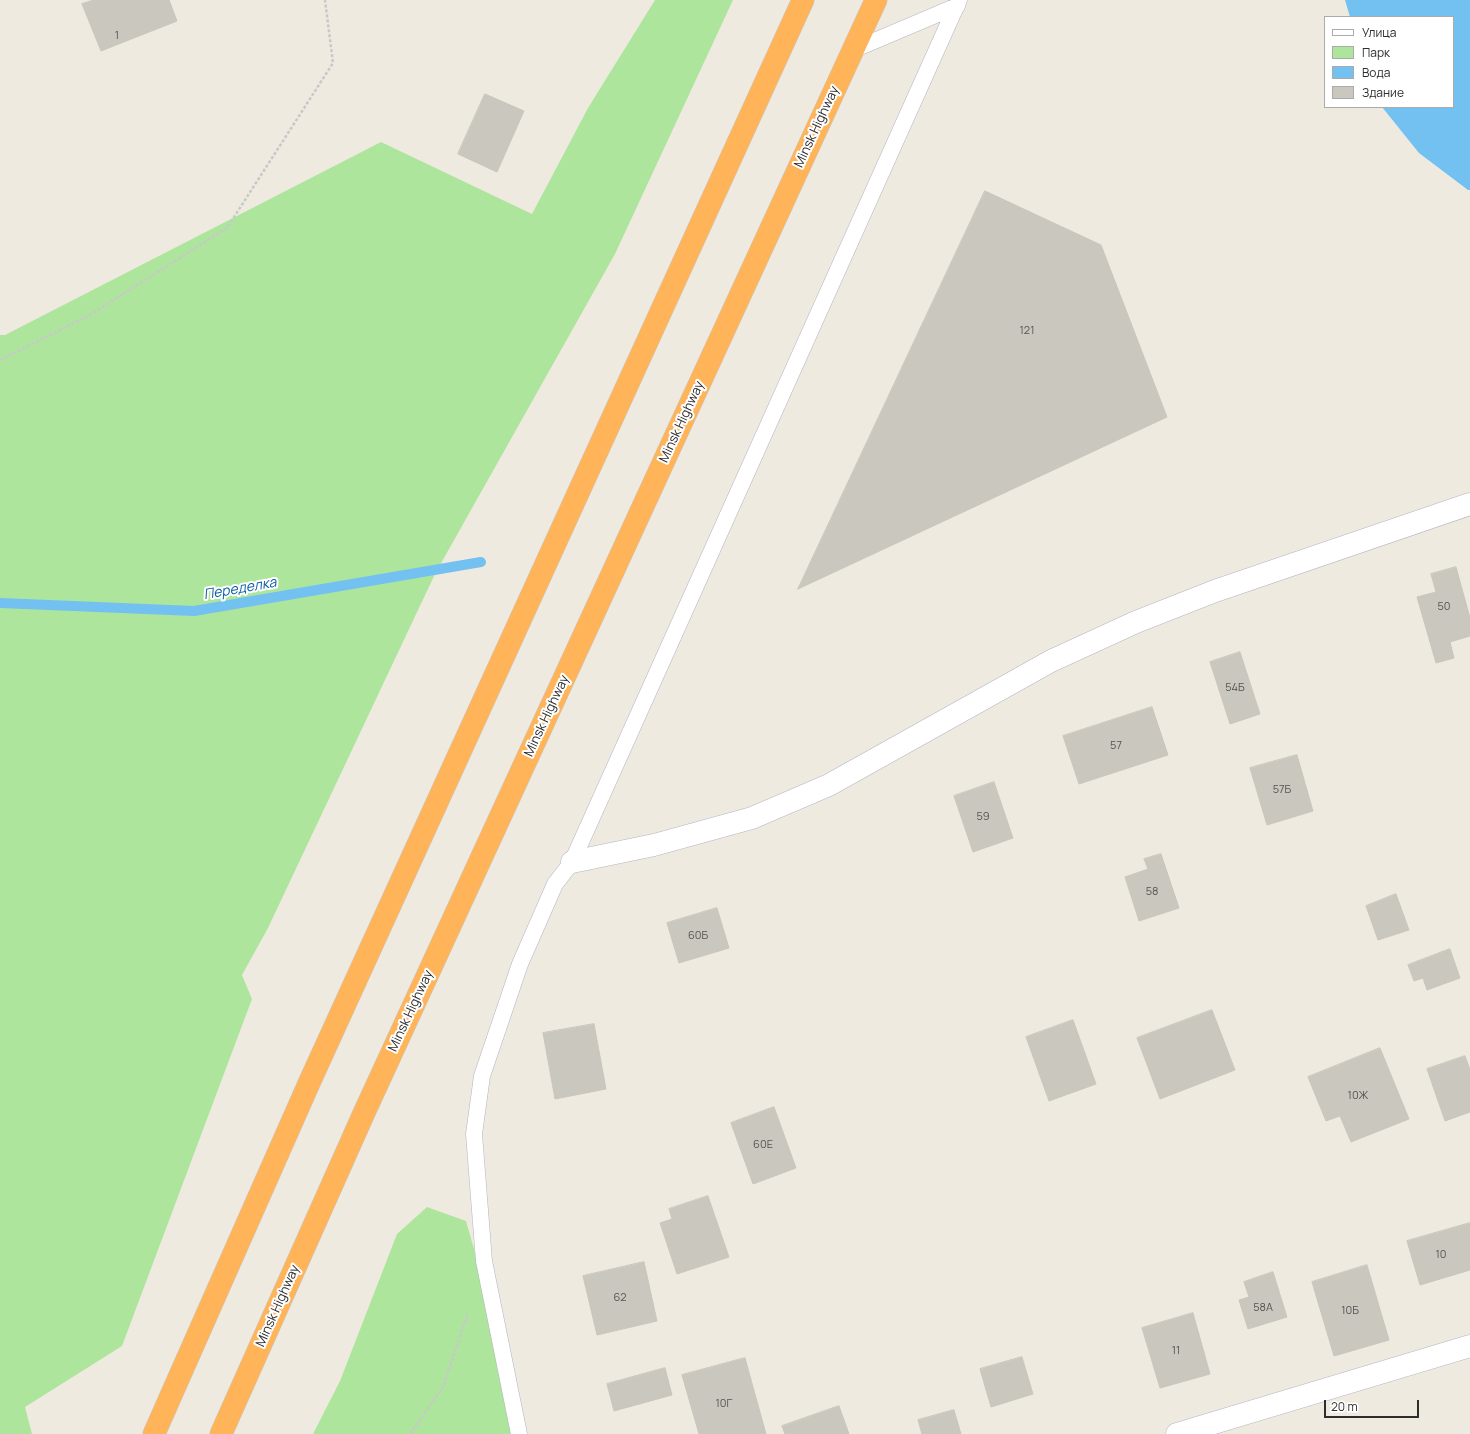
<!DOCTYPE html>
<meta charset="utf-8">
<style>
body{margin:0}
#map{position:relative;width:1470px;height:1434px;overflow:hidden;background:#efeae0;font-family:Manrope,sans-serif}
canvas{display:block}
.legend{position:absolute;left:1324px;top:16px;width:130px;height:92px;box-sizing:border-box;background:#fff;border:1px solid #ababab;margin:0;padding:5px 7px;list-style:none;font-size:12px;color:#2d2d2d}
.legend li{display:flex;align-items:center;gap:8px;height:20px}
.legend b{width:20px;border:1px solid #ababab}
.scale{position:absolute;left:1324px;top:1400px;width:95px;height:18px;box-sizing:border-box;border:2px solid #2d2d2d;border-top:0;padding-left:5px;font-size:12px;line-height:14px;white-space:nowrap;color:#2d2d2d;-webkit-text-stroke:3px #fff;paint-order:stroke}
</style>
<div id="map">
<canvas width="1470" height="1434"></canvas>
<ul class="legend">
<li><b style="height:5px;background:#fff"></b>Улица</li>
<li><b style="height:11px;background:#ade59c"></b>Парк</li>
<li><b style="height:11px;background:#72c1f1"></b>Вода</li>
<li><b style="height:11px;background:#cac7bf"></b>Здание</li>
</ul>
<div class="scale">20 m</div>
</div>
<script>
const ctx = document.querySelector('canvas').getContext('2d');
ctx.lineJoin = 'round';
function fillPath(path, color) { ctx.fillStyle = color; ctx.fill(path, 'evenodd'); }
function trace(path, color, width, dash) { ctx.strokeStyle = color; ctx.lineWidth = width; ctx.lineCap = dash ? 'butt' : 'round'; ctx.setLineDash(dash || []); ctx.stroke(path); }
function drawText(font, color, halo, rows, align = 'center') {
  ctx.font = font + ' Manrope,sans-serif'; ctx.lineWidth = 4; ctx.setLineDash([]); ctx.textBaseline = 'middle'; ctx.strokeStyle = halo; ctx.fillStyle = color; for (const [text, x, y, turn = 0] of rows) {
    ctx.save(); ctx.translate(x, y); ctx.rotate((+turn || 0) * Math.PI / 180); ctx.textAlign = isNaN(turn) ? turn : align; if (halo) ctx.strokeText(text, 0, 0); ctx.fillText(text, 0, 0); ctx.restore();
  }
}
const green = new Path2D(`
 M655,0H733L615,254L435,574L268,928L242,975L252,999L122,1346L25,1407L32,1434H0V335H5L381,142L532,214L588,108Z
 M427,1207L466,1221L497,1330L514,1434H313L340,1381L397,1234Z`);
const water = new Path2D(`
 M1345,0H1470V190H1468L1419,153L1382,107H1453V17H1350Z`);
const stream = new Path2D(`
 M0,603L194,611L481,562`);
const building = new Path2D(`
 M94,0H169L177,21L101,51L82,4Z
 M485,94L524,111L497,172L458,154Z
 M985,191L1101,245L1167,417L798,589Z
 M1456,567L1470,618V636L1450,642L1454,658L1436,663L1417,597L1436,592L1431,574Z
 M1240,652L1260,714L1230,724L1210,662Z
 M1152,707L1168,755L1079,784L1063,736Z
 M1297,755L1313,811L1267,825L1250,768Z
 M994,782L1013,838L973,852L954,796Z
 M1161,854L1179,908L1139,921L1125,877L1148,869L1144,859Z
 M1396,894L1409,930L1378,940L1366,906Z
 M717,908L729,948L679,963L667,923Z
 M1450,949L1460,978L1427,990L1423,978L1414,981L1408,965Z
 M1212,1010L1235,1070L1160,1099L1137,1038Z
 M1073,1020L1096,1084L1049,1101L1026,1037Z
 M594,1024L606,1089L555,1099L543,1033Z
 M1380,1048L1409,1119L1351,1142L1340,1116L1326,1121L1308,1077Z
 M1465,1056L1470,1070V1112L1445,1121L1427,1069Z
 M774,1107L796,1168L753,1184L731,1123Z
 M708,1196L729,1257L677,1274L660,1223L672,1219L669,1209Z
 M1470,1223V1270L1420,1285L1407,1241Z
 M644,1262L657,1321L597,1335L583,1276Z
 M1367,1265L1389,1340L1334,1356L1312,1282Z
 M1273,1272L1287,1317L1248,1329L1239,1300L1249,1297L1244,1282Z
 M1193,1313L1210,1374L1160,1388L1142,1328Z
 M1022,1357L1033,1394L991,1407L980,1369Z
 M745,1358L766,1434H699L682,1375Z
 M665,1368L672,1395L614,1411L607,1384Z
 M839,1406L849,1434H785L782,1426Z
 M954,1410L961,1434H922L918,1420Z`);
const path = new Path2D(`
 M0,360L90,315L227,228L333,63L325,0
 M410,1434L443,1387L468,1313`);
const lane = new Path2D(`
 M853,50L957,6
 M519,1434L484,1261L474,1134L482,1076L520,964L555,884L572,862L959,0`);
const street = new Path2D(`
 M572,862L654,845L752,818L829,785L1051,661L1136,622L1215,591L1470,504
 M1177,1434L1470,1346`);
const highway = new Path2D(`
 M154,1434L310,1081L803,0
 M221,1434L364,1113L876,0`);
const numberNames = [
 ["1",117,36],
 ["121",1027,331],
 ["50",1444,607],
 ["54Б",1235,688],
 ["57",1116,746],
 ["57Б",1282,790],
 ["59",983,817],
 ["58",1152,892],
 ["60Б",698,936],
 ["10Ж",1358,1096],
 ["60Е",763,1145],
 ["10",1441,1255],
 ["62",620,1298],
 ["58А",1263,1308],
 ["10Б",1350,1311],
 ["11",1176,1351],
 ["10Г",724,1404]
];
const streetNames = [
 ["Minsk Highway",817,127,-65],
 ["Minsk Highway",682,422,-65],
 ["Minsk Highway",547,716,-65],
 ["Minsk Highway",411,1011,-65],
 ["Minsk Highway",278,1306,-66]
];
const waterNames = [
 ["Переделка",240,589,-10]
];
fillPath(green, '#ade59c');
fillPath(water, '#72c1f1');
trace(stream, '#72c1f1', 10);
fillPath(building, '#cac7bf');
trace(building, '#cac6b9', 1);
trace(lane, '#b3b4c1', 17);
trace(street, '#b3b4c1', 23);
trace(highway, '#c8c8c8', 23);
trace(path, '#c8c8c8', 2.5, [3, 2]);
trace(lane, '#fff', 16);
trace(street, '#fff', 22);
trace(highway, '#ffb45a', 22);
drawText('11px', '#545452', null, numberNames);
drawText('13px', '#2d2d2d', '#fff', streetNames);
drawText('italic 14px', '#0b5ea3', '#fff', waterNames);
</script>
